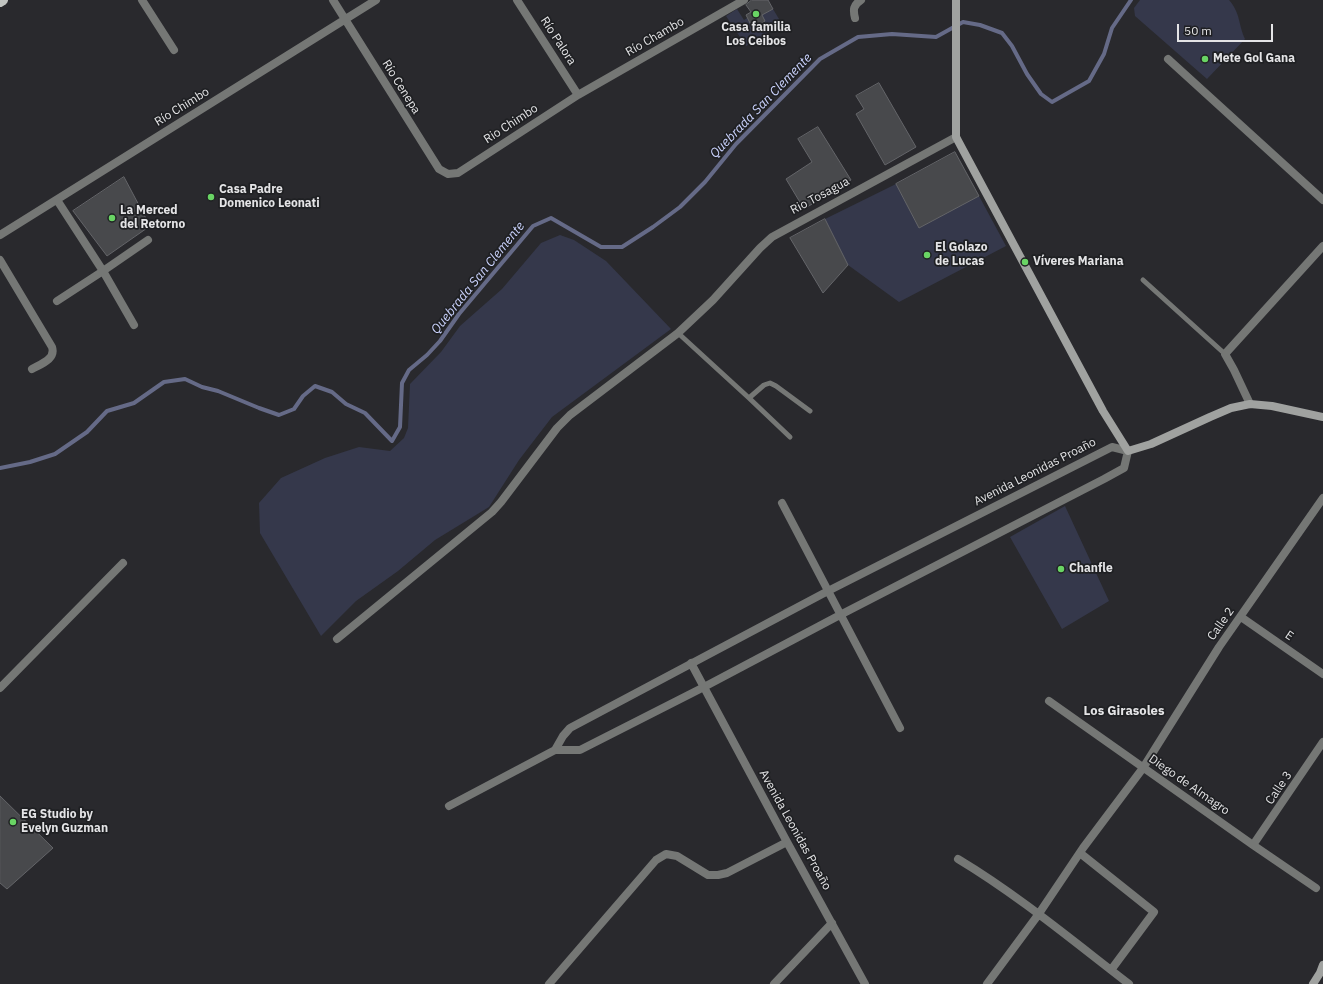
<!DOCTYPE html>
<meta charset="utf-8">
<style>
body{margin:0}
#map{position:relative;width:1323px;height:984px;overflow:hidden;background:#29292d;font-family:"IBM Plex Sans",sans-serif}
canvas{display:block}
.scale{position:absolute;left:1177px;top:24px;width:96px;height:18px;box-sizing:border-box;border:2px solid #e4e4e6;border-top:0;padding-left:5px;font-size:12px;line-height:14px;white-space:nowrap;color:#e4e4e6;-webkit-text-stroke:3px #1f2023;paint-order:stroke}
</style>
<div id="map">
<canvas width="1323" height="984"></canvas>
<div class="scale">50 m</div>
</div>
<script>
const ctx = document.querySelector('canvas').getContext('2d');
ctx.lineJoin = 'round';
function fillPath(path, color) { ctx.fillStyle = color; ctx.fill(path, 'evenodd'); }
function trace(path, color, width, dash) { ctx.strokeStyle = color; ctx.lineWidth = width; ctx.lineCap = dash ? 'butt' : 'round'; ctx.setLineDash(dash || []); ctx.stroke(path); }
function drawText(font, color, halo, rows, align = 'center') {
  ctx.font = font + ' "IBM Plex Sans",sans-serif'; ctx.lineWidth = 3.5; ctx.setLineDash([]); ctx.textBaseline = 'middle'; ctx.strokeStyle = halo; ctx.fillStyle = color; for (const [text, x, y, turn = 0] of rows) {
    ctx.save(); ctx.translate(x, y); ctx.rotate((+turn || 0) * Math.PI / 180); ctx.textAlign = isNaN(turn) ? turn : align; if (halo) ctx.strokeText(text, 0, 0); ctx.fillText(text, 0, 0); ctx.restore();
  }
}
const green = new Path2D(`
 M1140,0H1229C1241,14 1238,24 1245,39L1207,79L1135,16L1134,8Z
 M737,9L744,20L747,18L753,28L765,22L762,15L773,9L782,24L746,46L726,16Z
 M896,184L919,228L979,196L1006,246L899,302L848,265L825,219Z
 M560,235L574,240L606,261L671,329L552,417L519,460L489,507L435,540L398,571L356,601L321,636L260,533L259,503L281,478L325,458L359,447L390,451L404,438L408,428L410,384L441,352L460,326L502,289L541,243Z
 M1065,506L1109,601L1062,629L1010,537Z`);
const stream = new Path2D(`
 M0,468L30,462L55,454L87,432L107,411L134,403L164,382L185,379L202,387L218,391L259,408L279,415L294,409L303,396L315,386L332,392L346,404L365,413L392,441L400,427L402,383L409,370L427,355L440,341L459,314L533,226L551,218L601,247H622L653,227L680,207L705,182L736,144L820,59L858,37L892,34L936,37L963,22L980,25L1002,33L1012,46L1027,74L1041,94L1052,102L1089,81L1104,54L1112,28L1131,0`);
const building = new Path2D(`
 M752,0H768L773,9L762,15L765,21L753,29L746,15L751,12L746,5Z
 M879,83L916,147L885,165L856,114L864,109L856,96Z
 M818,127L851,180L804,209L786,179L812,162L798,139Z
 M955,152L979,196L919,228L896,184Z
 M124,177L150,226L107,256L73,211Z
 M825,219L848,265L823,293L790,238Z
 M0,796L53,848L7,889L0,883Z`);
const lane = new Path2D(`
 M1143,280L1225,354
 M678,333L749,398L764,385L770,383L776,386L810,411
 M749,398L790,437`);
const street = new Path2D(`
 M142,0L174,50
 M333,0L439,169L448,174L458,173L578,95L744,0
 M517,0L578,95
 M855,18C853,10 853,5 861,0
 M1168,59L1323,200
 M57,200L103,271L148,240
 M0,235L376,0
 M0,260L52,347C56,359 41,364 32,369
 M57,301L103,271L134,325
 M1250,404L1234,370L1225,354L1323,246
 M782,503L900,728
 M1241,617L1323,674
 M337,639L492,512L501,502L557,428L570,415L678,333L713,300L760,248L772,237L956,137
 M691,663L787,842L865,984
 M0,688L123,563
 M1049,701L1253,845L1316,888
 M449,806L555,750H580L704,687L840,615L1104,479L1124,468L1128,451L1112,447L828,591L570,728L563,736L555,750
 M1253,845L1323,742
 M1080,853L1154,912L1111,970
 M958,859C1018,895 1073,941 1129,984
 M549,984L656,860L666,854L677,856L708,875H718L727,873L787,842
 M774,984L832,923
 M987,984L1038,915L1083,848L1143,768L1219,647L1323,498`);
const secondary = new Path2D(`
 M956,0V137L1103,411L1128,451L1151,444L1210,417L1231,408L1250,404L1272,406L1323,417
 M1313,984L1320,973L1323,965`);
const primary = new Path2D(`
 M0,2L3,0`);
const markers = [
 [756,14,4,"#69d464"],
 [1205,59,4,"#69d464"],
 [211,197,4,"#69d464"],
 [112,218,4,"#69d464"],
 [927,255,4,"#69d464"],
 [1025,262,4,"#69d464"],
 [1061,569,4,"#69d464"],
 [13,822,4,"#69d464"]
];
const poiNames = [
 ["Casa familia",756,28,"center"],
 ["Los Ceibos",756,42,"center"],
 ["Mete Gol Gana",1213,59],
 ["Casa Padre",219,190],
 ["Domenico Leonati",219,204],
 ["La Merced",120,211],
 ["del Retorno",120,225],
 ["El Golazo",935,248],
 ["de Lucas",935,262],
 ["Víveres Mariana",1033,262],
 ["Chanfle",1069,569],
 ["EG Studio by",21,815],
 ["Evelyn Guzman",21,829]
];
const streetNames = [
 ["Río Chambo",655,37,-30],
 ["Río Palora",558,41,57],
 ["Río Cenepa",401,87,58],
 ["Río Chimbo",182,107,-32],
 ["Rio Chimbo",511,124,-33],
 ["Rio Tosagua",820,196,-28],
 ["Avenida Leonidas Proaño",1035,472,-27],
 ["Calle 2",1221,624,-55],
 ["E",1289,636,35],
 ["Diego de Almagro",1189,785,35],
 ["Calle 3",1279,788,-56],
 ["Avenida Leonidas Proaño",795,830,61]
];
const waterNames = [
 ["Quebrada San Clemente",761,106,-46],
 ["Quebrada San Clemente",478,278,-51]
];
const neighbourhoodNames = [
 ["Los Girasoles",1124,711]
];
fillPath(green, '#35384b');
trace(stream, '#656a87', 4);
fillPath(building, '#48494c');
trace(building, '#646569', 1);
trace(lane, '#757775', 5);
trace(street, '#757775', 8);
trace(secondary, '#a0a2a0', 8);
trace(primary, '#c1c4c1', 10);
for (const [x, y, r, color] of markers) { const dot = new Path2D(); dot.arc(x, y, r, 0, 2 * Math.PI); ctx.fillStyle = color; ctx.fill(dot); trace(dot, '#1f2023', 1.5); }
drawText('bold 12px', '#e4e4e6', '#1f2023', poiNames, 'left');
drawText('12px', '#e4e4e6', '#1f2023', streetNames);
drawText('italic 13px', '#cbd3fe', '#1f2023', waterNames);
drawText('bold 13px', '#e4e4e6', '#1f2023', neighbourhoodNames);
</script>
